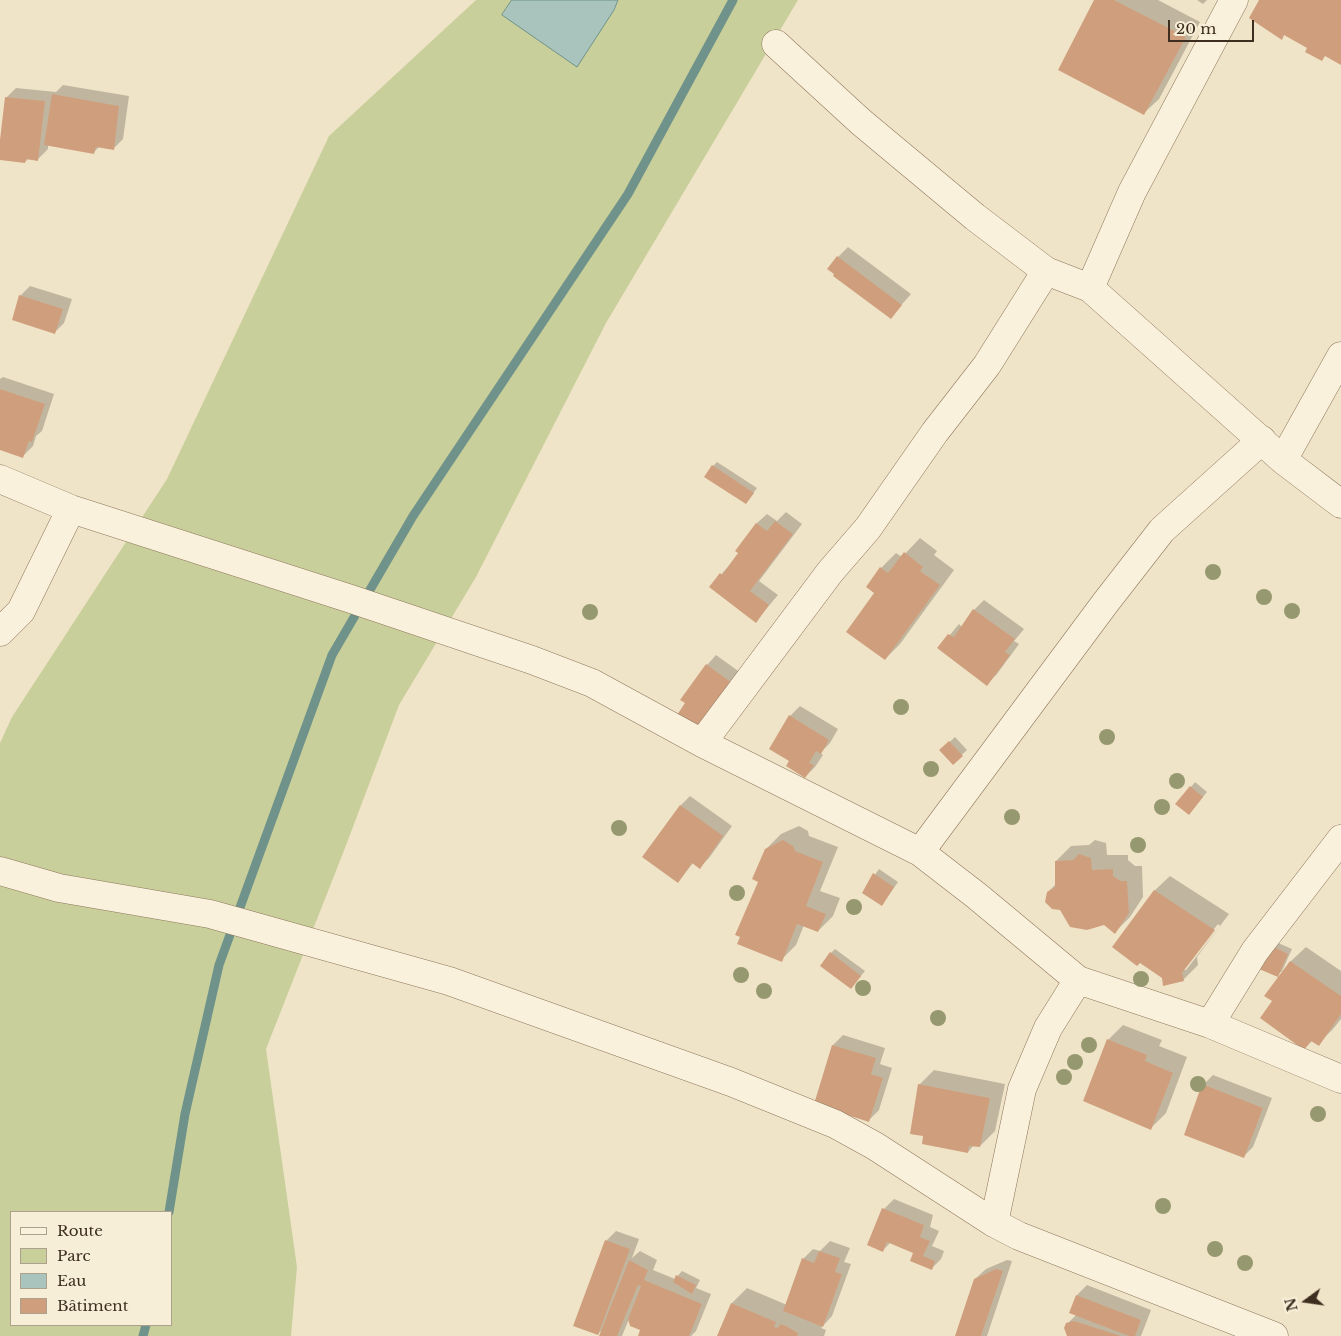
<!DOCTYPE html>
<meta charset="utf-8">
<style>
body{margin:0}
#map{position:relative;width:1341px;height:1336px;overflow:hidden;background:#f0e4c8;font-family:"Libre Baskerville",serif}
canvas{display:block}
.legend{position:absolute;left:10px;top:1211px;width:162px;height:115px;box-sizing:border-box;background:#f7eed8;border:1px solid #ada18e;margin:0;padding:6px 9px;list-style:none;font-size:15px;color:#3d2e20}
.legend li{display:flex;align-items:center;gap:10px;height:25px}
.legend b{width:25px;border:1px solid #ada18e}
.north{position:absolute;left:1281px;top:1276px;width:50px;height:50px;-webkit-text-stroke:4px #f7eed8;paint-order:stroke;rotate:256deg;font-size:14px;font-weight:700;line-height:20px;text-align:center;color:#3d2e20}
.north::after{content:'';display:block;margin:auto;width:18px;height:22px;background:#3d2e20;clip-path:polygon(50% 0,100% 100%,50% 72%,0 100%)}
.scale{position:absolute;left:1168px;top:20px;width:86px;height:22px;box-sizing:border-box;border:2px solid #3d2e20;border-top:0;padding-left:6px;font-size:15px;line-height:18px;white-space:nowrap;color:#3d2e20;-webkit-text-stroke:4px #f7eed8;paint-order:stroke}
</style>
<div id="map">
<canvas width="1341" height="1336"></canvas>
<ul class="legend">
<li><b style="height:6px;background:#faf1dc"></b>Route</li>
<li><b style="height:14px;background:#c9cf9b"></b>Parc</li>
<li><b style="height:14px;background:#a9c4bc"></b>Eau</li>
<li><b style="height:14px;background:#cf9f7d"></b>Bâtiment</li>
</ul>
<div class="north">N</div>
<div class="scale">20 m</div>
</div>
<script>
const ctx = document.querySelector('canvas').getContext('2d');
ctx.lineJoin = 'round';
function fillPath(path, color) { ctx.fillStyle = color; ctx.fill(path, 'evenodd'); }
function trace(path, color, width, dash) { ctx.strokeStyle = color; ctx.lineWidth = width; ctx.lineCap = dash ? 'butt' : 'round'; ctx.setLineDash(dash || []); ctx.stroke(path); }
const green = new Path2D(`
 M476,0H512L502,15L614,11L618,0H798L606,323L476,577L399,705L345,848L266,1049L297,1267L291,1336H0V743L12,717L167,479L329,136ZM11,1212H171V1325H11Z`);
const water = new Path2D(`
 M512,0H618L614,10L577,67L502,15Z`);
const shadow = new Path2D(`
 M1096,0H1158L1200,22L1159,99L1143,114Z
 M1197,0H1207L1203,4Z
 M63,85L129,96L123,139L113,149L100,146L94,152L48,145V149L38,159L29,158L25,162L0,159L6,98L16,88L56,92Z
 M848,247L911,294L891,317L838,257Z
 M30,286L72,299L64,323L54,333L20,296Z
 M3,377L54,394L42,431L36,436L33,446L23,456L0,449V379Z
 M717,462L757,488L746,503L713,466Z
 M786,512L802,524L759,581L778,595L756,621L710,587L740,553L737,551L757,523L767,514L777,521Z
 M920,538L937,551L934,555L954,570L900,644L885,659L876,592L881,568L896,553L902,557Z
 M984,600L1024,629L1014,641L1019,644L997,674L987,684L939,648L959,624L962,627L974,610Z
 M716,655L741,673L706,721L690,698L707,665Z
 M800,706L838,729L830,743L820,753L823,755L815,767L805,777L790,760L771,748L790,716Z
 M955,737L967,750L953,763L941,750Z
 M1195,782L1207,792L1194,808L1191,787Z
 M690,796L732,826L709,858L699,868L693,863L678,882L680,806Z
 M799,826L808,831L809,836L838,847L820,891L840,898L833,916L818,931L804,925L796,945L781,960L760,881L766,849L781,834Z
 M1095,840L1106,843L1107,855H1128V860L1135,866H1142L1143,897L1130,917L1115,932L1105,924L1061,909L1048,892L1056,884V861L1071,846L1089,845Z
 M879,869L898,882L882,905L863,892Z
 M1170,876L1229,914L1197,957L1198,965L1183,980L1154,891ZM1218,924L1220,926L1186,970H1182Z
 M1276,942L1292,949L1282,971L1277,975L1261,968Z
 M1306,947L1341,971V1019L1333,1029L1318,1044L1313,1040L1304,1049L1274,1001L1290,962Z
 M835,949L865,971L851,988L831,953Z
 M1123,1025L1162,1040L1159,1046L1187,1057L1166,1113L1151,1128L1108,1040Z
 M843,1035L885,1048L880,1064L892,1068L879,1110L869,1120L833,1045Z
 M934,1070L1005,1084L995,1131L980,1146L974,1145L968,1152L919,1085Z
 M1213,1075L1272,1098L1253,1147L1243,1157L1203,1085Z
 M894,1199L933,1215L930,1227L939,1231L932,1246L944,1251L941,1259L931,1269L915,1253L891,1242L883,1250L868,1244L884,1209Z
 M616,1231L639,1239L632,1258L640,1251L657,1260L653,1270L675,1279L682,1271L700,1280L696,1288L711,1294L696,1331L691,1336H639L642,1330L629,1319L622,1336H601L604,1328L598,1334L606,1241Z
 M830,1241L850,1248L844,1262L851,1264L832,1316L821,1328L826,1330L824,1336H718L732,1303L747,1288L787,1305L803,1259L813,1249L820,1251Z
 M1007,1260L1012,1261L987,1336H957L975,1279L986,1269Z
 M1087,1285L1151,1310L1141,1336H1069L1067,1324L1076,1315L1077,1295Z`);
const stream = new Path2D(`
 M169,1212L185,1114L219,965L332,655L413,516L628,194L733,0
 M143,1336L146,1325`);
const building = new Path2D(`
 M1094,0H1114L1186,37L1144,115L1058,70Z
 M1259,0H1341V65L1325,56L1322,61L1305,52L1307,48L1284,35L1282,40L1249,18Z
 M52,94L119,106L114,150L96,147L94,154L44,145Z
 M5,97L45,101L38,161L26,159L25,163L0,160V140Z
 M837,256L902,305L891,319L833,276L834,274L827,269Z
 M19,295L63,309L55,334L12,320Z
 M0,389L45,404L32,442L29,441L23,458L0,450Z
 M712,465L754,493L746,504L704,477Z
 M775,521L793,534L750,591L769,605L756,623L709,587L720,573L722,575L738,553L735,551L756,523L767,531Z
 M904,552L923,567L920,571L940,585L885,660L846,632L874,593L866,587L880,567L888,573Z
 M973,609L1015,639L1005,652L1010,655L987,686L937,648L948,634L954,637Z
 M706,664L732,683L697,733L675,718L685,703L680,700Z
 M789,715L829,740L821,754L816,751L809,763L814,765L805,778L786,766L789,761L769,749Z
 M949,741L963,756L953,765L939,750Z
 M1190,786L1203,797L1189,815L1175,804Z
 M680,805L723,836L700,869L692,863L678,883L642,857Z
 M783,840L793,846L795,851L823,862L806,906L826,914L818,932L797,924L782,962L737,944L740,937L735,935L758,882L752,879L765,849Z
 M1079,854L1091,858L1092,870L1113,869V876L1120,881H1127L1129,913L1115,934L1104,925L1087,930L1070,927L1060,910L1052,909L1045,902L1047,892L1055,887V861L1073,860Z
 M873,873L894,887L882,906L862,893Z
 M1154,890L1215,930L1182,973L1184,981L1163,986L1162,978L1140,963L1137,966L1112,947Z
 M1270,945L1288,954L1278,977L1259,969Z
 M830,952L861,976L851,989L820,966Z
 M1290,961L1341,996V1014L1319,1046L1311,1041L1304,1050L1260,1018L1272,1001L1264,996Z
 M1107,1039L1147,1055L1145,1061L1173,1073L1151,1130L1083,1101Z
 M832,1045L876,1058L871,1074L883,1078L869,1122L814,1104Z
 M918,1084L990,1098L980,1147L969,1146L968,1153L922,1144L923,1136L910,1134Z
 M1202,1084L1263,1108L1244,1158L1184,1135Z
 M882,1208L924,1225L920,1237L930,1241L923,1256L935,1261L932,1270L910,1261L913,1253L887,1242L883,1252L867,1245Z
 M605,1240L630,1249L598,1335L573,1326Z
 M819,1251L840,1258L835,1272L842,1274L823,1327L783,1311L802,1258L814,1263Z
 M629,1260L648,1270L644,1280L702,1304L689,1336H638L640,1330L630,1326L628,1319L641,1286L638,1285L617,1336H599Z
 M996,1269L1003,1271L981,1336H955L974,1279Z
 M676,1275L696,1285L692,1294L673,1282Z
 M1076,1295L1141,1320L1135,1336H1129L1069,1313Z
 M731,1303L776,1322L774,1327L778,1328L780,1324L786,1326L798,1333L797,1336H717Z
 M1074,1321L1121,1336H1067L1064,1328L1066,1323Z`);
const minor = new Path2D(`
 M1234,0L1132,192L1090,288L1283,460L1341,504
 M776,44L861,122L975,217L1046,271
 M1283,460L1341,356
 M0,479L71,509L351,599L532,660L592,683L702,743L920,852L977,896L1078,980L1210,1024L1341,1079
 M0,632L21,611L71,509
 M702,743L830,572L868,528L935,432L987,365L1046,271L1090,288
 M920,852L1106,602L1162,530L1262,440
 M0,871L59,888L210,914L449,981L731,1082L835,1124L875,1146L994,1223L1019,1236L1274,1336
 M1210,1024L1255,951L1341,839
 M994,1223L1022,1089L1048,1028L1078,980`);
const trees = [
 [1213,572],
 [1264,597],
 [1292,611],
 [590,612],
 [901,707],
 [1107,737],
 [931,769],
 [1177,781],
 [1162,807],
 [1012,817],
 [619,828],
 [1138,845],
 [737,893],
 [854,907],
 [741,975],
 [1141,979],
 [863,988],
 [764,991],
 [938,1018],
 [1089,1045],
 [1075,1062],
 [1064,1077],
 [1198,1084],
 [1318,1114],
 [1163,1206],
 [1215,1249],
 [1245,1263]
];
fillPath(green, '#c9cf9b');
fillPath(water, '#a9c4bc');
trace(water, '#6f938a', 1);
fillPath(shadow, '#0003');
trace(stream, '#6f938a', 9);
fillPath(building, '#cf9f7d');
trace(minor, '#8d765c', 29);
trace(minor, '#faf1dc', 28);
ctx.fillStyle = '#96986f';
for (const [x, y] of trees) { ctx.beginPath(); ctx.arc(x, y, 8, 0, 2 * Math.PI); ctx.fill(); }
</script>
